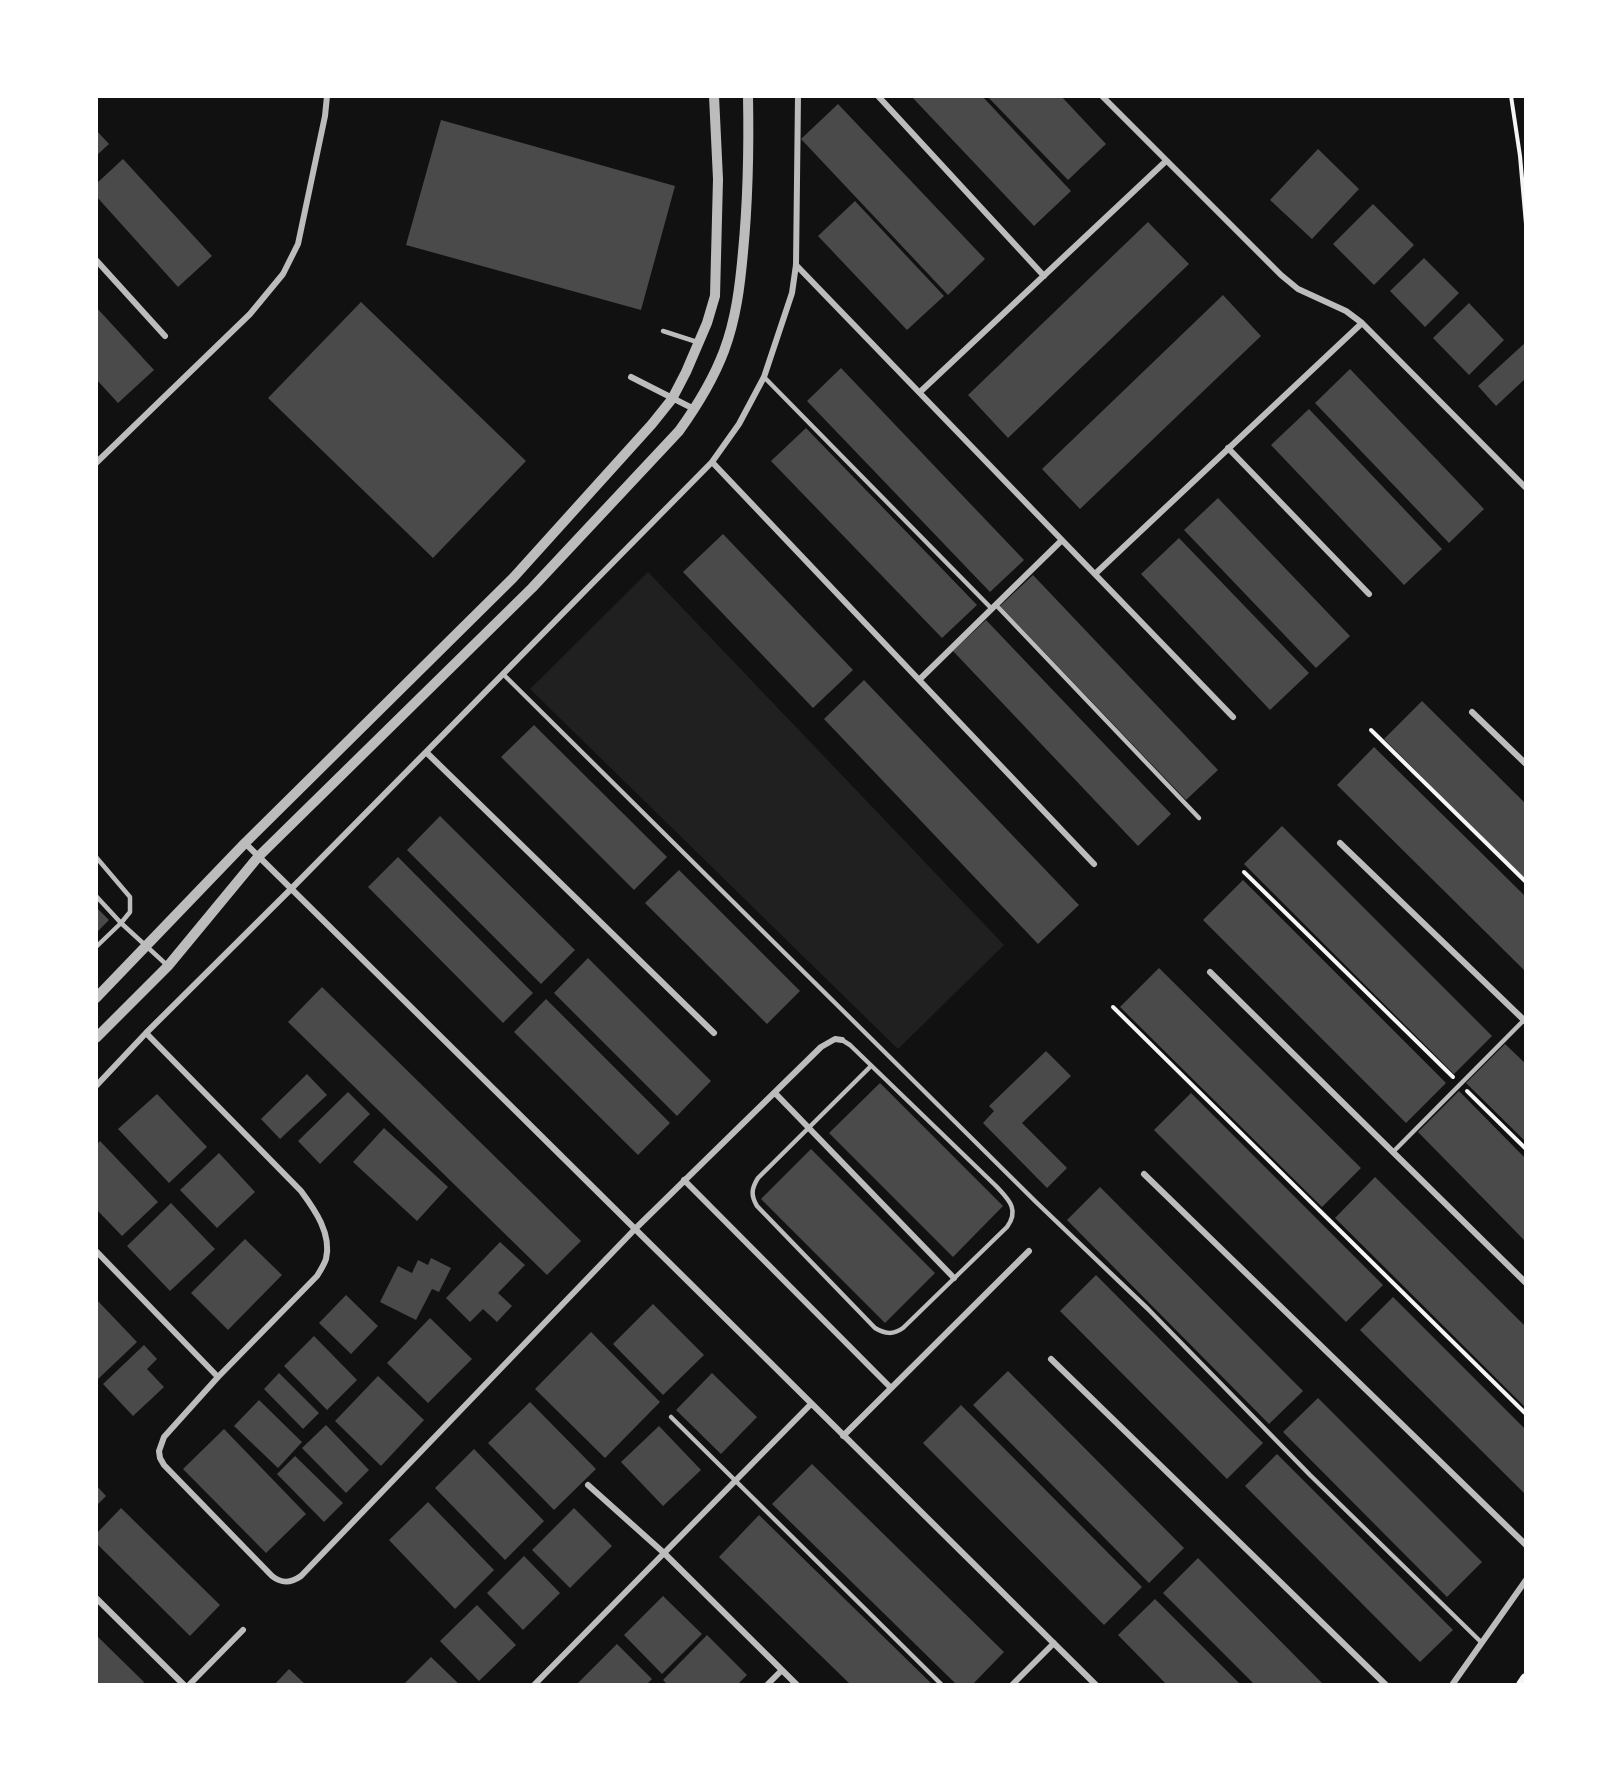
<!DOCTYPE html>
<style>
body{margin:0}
#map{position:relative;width:1622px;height:1781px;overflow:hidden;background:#111;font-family:Manrope,sans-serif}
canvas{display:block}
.frame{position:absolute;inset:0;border:98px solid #fff;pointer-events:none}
</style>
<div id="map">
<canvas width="1622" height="1781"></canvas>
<div class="frame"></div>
</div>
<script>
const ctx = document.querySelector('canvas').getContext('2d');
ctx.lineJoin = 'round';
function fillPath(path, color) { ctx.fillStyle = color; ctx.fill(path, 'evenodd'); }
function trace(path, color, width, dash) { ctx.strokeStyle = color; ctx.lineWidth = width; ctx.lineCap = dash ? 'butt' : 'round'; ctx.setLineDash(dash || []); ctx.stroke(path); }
const green = new Path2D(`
 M648,572L1004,945L898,1049L530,689Z`);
const building = new Path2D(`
 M911,96H982L1071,191L1034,226Z
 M987,96H1061L1106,144L1068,180Z
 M838,104L985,259L948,295L801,139Z
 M441,120L675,186L641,310L406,245Z
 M96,130L109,144L96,156Z
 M1318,149L1359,189L1312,239L1270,200Z
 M123,159L212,256L178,287L96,196V184Z
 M855,201L944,296L907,330L818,236Z
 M1373,204L1414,245L1374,285L1333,244Z
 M1148,222L1189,264L1008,438L968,395Z
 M1424,258L1459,293L1425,327L1390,291Z
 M1223,295L1261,336L1080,509L1042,469Z
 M361,302L526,461L433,558L268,398Z
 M1469,303L1504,340L1469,375L1433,338Z
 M96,307L154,370L118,403L96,379Z
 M1526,342V378L1496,406L1478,386Z
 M841,368L1024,560L990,592L807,401Z
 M1350,369L1484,509L1449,543L1315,403Z
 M1309,409L1442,549L1404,585L1271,445Z
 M806,428L977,605L942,638L771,461Z
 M1218,498L1350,636L1316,668L1184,530Z
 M723,534L853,670L813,708L683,572Z
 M1179,538L1309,673L1270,710L1141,574Z
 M1033,575L1218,770L1186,800L1000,606Z
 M986,620L1171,814L1138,846L953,651Z
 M864,680L1079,905L1038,944L824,719Z
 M1422,701L1526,804V880L1384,739Z
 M534,725L667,857L634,890L501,757Z
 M1374,747L1526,897V972L1337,785Z
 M440,816L575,950L541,984L407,850Z
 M1282,826L1492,1036L1454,1074L1244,864Z
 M398,857L533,993L503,1023L368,887Z
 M679,870L800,991L767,1024L645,903Z
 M1243,880L1446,1083L1406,1123L1203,920Z
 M96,907L109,920L96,933Z
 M588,958L711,1081L677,1116L554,993Z
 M1159,968L1361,1168L1322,1207L1120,1007Z
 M322,987L581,1241L547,1275L288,1022Z
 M546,999L670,1123L638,1155L514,1032Z
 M1505,1044L1526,1064V1142L1466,1083Z
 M1046,1051L1071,1076L1022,1123L1067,1168L1047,1188L983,1123L994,1111L989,1106Z
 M307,1074L327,1095L280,1139L261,1119Z
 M880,1083L1003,1206L953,1257L829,1133Z
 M1459,1091L1526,1159V1242L1418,1132Z
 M348,1092L370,1114L320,1164L298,1141Z
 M1191,1093L1383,1285L1346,1322L1154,1130Z
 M157,1094L207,1147L169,1183L118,1129Z
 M384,1128L448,1187L417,1221L353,1162Z
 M100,1141L158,1202L122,1236L96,1209V1145Z
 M811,1149L935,1273L885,1323L761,1199Z
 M219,1153L255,1192L217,1228L180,1190Z
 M1375,1177L1526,1327V1408L1335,1218Z
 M1100,1187L1303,1391L1269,1424L1067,1220Z
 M171,1203L215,1249L170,1291L127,1246Z
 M245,1239L282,1275L228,1330L191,1293Z
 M500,1242L525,1265L498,1293L512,1306L497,1322L483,1309L470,1322L446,1298Z
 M431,1258L451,1268L439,1292L432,1289L416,1320L380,1302L398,1266L412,1273L418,1260L428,1265Z
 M1096,1275L1263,1443L1227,1479L1060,1311Z
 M346,1295L378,1326L351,1354L319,1323Z
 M1393,1297L1526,1430V1490L1524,1493L1360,1330Z
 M96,1299L137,1342L97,1380L96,1379Z
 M653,1304L704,1355L663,1395L613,1344Z
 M430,1318L472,1359L428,1403L387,1363Z
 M591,1332L660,1402L605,1458L535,1389Z
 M314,1336L357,1380L327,1410L284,1366Z
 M144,1345L157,1359L147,1369L164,1387L133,1416L103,1384Z
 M1008,1371L1184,1548L1149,1583L973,1405Z
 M279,1373L319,1413L303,1429L264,1389Z
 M712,1373L757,1417L721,1454L676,1410Z
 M378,1376L424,1420L381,1466L335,1421Z
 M1318,1398L1482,1562L1447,1597L1283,1432Z
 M259,1400L302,1442L278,1468L234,1426Z
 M530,1402L596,1469L554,1510L488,1443Z
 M961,1405L1142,1587L1104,1625L923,1443Z
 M326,1425L369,1470L346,1493L302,1448Z
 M659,1426L701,1470L663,1506L621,1462Z
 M224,1429L306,1514L266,1553L183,1469Z
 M474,1449L544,1521L505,1560L435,1488Z
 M1277,1454L1453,1630L1420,1662L1245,1486Z
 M295,1456L343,1503L324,1522L277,1474Z
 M812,1464L1004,1652L972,1685H957L772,1504Z
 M96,1485L106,1496L96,1506Z
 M428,1502L494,1570L455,1609L389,1540Z
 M121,1508L220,1605L190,1636L96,1543V1534Z
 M574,1508L612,1546L570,1588L532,1550Z
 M759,1515L814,1569L933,1685H851L719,1557Z
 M524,1556L560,1593L523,1630L487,1593Z
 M1198,1558L1319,1680L1324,1685H1255L1163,1593Z
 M663,1596L702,1634L662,1674L624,1635Z
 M1155,1599L1241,1685H1167L1118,1635Z
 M477,1605L516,1645L479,1681L440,1641Z
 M96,1635L144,1682L141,1685H96Z
 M707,1635L747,1675L737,1685H668L663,1680Z
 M617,1644L652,1679L646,1685H576Z
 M431,1657L460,1685H403Z
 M289,1669L306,1685H274Z`);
const path = new Path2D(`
 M1511,96L1520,156L1526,224
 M1371,730L1526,882
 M1244,872L1453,1077
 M1113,1007L1526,1414
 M1467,1091L1526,1149`);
const service = new Path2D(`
 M663,331L697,342
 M764,377L992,609
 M996,605L1199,818
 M503,674L1036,1202L1148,1309L1310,1475L1481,1642
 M96,857L130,897V912L121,923L168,966
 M96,896L121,923L96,947
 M842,1040L850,1045L996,1186C1008,1199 1020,1209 1007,1227L903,1328C893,1335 885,1334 875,1328L757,1206C751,1196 751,1189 758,1178L871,1066
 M1393,1152L1524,1020
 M671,1417L942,1685`);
const minor = new Path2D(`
 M878,96L1044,276
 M1102,96L1281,275L1298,289L1346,311L1362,323L1526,488
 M96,260L165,336
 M796,265L1233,717
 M631,377L694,409
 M920,392L1166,161
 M1228,448L1369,594
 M712,462L1094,864
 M96,463L250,314L283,274L298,244L325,116L327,96
 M1095,574L1362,323
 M919,680L1062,540
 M1472,712L1526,764
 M426,752L714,1033
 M245,843L1096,1685
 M1340,843L1526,1022
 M1210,972L1526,1283
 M146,1033L301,1191C315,1210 332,1234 326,1259C324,1265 320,1271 317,1276L218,1377L164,1437L159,1451L160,1458L164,1465L272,1576C282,1584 291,1583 301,1576L634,1230L821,1047L835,1039L842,1040
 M96,1086L146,1033L290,890L712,462L739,424L764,377L792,293L796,265L798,96
 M775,1093L954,1278
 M1144,1174L1526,1545
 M684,1180L891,1388
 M96,1251L218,1377
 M1051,1359L1386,1685
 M843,1436L1029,1251
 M588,1485L664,1553L797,1685
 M96,1598L184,1685
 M189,1685L243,1630
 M534,1685L811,1404
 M767,1685L782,1670
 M1012,1685L1054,1643
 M1452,1685L1526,1580`);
const tertiary = new Path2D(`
 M96,998L245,843L513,578L652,424L672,399L686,372L707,323L715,296L718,179L714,96
 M96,1038L168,966L258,857L532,588L679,431C697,406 713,380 724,351C736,319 740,286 743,252C748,200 749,148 748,96`);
const secondary = new Path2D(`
 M1522,1685L1526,1679`);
fillPath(green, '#202020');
fillPath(building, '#4a4a4a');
trace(path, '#f5f5f5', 4);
trace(service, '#bcbcbc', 4.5);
trace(minor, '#bcbcbc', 6);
trace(tertiary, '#bcbcbc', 10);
trace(secondary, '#f5f5f5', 12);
</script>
